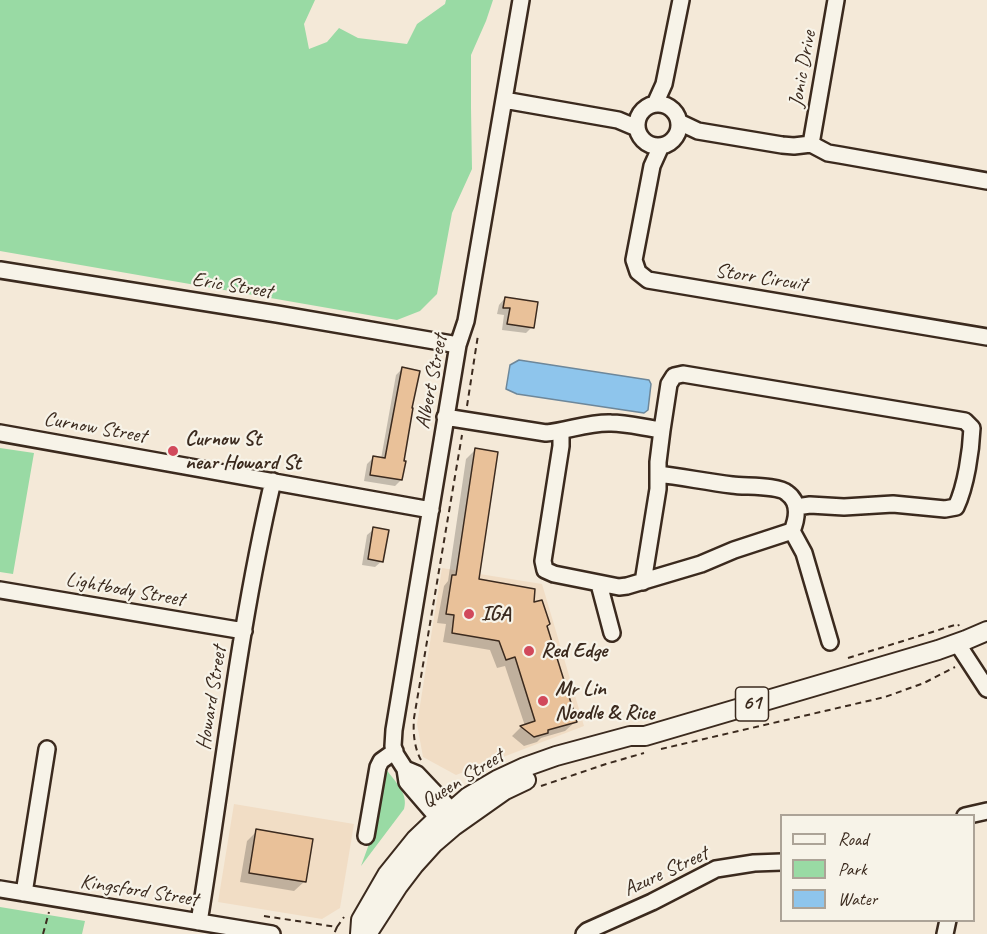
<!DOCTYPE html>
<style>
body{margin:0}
#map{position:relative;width:987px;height:934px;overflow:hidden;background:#f4e9d8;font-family:Caveat,sans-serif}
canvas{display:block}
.legend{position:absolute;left:780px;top:814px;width:195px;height:108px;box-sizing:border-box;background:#f7f3e8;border:2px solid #aca397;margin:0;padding:8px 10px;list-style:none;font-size:18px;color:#3b2a1e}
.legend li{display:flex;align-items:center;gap:12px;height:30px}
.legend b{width:30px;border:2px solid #aca397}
</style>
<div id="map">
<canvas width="987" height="934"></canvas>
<ul class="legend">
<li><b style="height:8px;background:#f7f3e8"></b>Road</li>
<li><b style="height:16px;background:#99daa4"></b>Park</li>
<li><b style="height:16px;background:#8ec5ec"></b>Water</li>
</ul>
</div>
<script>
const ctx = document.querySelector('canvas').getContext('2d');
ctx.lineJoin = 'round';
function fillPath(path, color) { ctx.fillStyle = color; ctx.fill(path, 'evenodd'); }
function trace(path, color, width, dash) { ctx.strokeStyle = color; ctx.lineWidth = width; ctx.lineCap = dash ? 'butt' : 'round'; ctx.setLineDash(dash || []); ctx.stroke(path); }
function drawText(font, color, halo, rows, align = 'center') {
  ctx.font = font + ' Caveat,sans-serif'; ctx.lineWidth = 4.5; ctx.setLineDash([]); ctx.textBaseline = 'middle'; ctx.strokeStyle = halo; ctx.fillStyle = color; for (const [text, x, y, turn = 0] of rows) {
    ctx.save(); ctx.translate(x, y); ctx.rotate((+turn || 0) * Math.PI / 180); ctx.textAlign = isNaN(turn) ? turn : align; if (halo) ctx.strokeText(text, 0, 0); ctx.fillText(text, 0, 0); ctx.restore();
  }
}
const built = new Path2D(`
 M442,568L542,584L584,726L456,775L423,757L417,724Z
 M234,804L354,824L340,908L322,919L218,902Z`);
const green = new Path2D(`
 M0,0H315L304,24L309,49L327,42L339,28L358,38L407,44L417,24L445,4L446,0H493L486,21L471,55V108L472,169L452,213L437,294L420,311L397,320L0,251Z
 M0,448L34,453L13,574L0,572Z
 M386,769C394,781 409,793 404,809L361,866L373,833Z
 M0,907L85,921L82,934H0Z`);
const water = new Path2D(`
 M519,360L649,380L651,384L648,410L644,413L517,394L506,389L510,365Z`);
const shadow = new Path2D(`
 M505,298L532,327L526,333L502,330L504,315L497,314L499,305Z
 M402,369L401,480L395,486L364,481L367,464L373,458L381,459L396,375Z
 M476,449L477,580L532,604L546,627L575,722L565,731L541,738L537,742L524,746L512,736L521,727L525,726L505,666L497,668L490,650L443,642L446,624L437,623L444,586L448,581L466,459Z
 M374,529L382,561L375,567L362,565L367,535Z
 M257,831L305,881L294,891L240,882L247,841Z`);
const building = new Path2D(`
 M505,297L538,302L534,328L507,324L510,308H503Z
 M402,367L420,371L412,408H413L404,461H406L402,480L370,475L373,456L385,458Z
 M475,448L498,452L479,579L535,589L534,602L542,600L550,624L547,626L577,722L548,730V733L534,737L520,726L535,721L515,657L506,660L499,641L452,633L454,615L446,614L452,575H456Z
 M373,527L389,530L383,562L368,559Z
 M256,829L313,839L306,882L249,873Z`);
const path = new Path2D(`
 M467,406L478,335
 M848,658L958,624L959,626
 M661,749L885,697L924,683L955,667
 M421,760C414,747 413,733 414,718L462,435
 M541,786L606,764L644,753
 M264,916L337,927L334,934
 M337,927L344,917
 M43,934L49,912`);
const minor = new Path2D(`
 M504,100L618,120L637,128
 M637 125a21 21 0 1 1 42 0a21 21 0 1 1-42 0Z
 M655,104L664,84L681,0
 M679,122L698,131L782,145L794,146L811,144L828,153L840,155L987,181
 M811,144L836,0
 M661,146L652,166L634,260L638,272L648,280L987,337
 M0,270L277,314L458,345
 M445,417L546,433C568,431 589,422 611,423C627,423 645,428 662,430L669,384L674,376L683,374L965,421L972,428C971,451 966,486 956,507L945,509L893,504L844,507L810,505L796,507
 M561,432V446L543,561L545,570L554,574L619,587L627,586L701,564L734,550L792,531C797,519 800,502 787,493C778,485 745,487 732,485C707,482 683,477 658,474
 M0,433L431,510
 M792,531L804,553L830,642
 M643,582L658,489V462L662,430
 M599,584L612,633
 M0,590L244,631
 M957,643L987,689
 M405,769L417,774L452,811L454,822
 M965,816L987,811
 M448,823L438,818L407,782L405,769L396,755L393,746L394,730L458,345L466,321L521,0
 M366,836L378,767L381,761L395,751
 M0,889L272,934
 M24,893L47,749
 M199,922C223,775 239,626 273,481
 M584,934L587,931L652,902L716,869L754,863L782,862
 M945,934L948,920`);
const major = new Path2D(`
 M369,931L398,886L414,865L433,844L454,826L505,790L526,780
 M360,934L361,920L387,875L416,839L438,818L452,811L468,797L497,780L525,767L556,756L630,736H645L938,650L966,640L987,631`);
const markers = [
 [173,451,6,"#d1495b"],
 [469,614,6,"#d1495b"],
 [529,651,6,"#d1495b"],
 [543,701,6,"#d1495b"]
];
const shields = [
 [752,704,33]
];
const shieldNames = [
 ["61",752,704]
];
const streetNames = [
 ["Jonic Drive",803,69,-80],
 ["Storr Circuit",761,278,9],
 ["Eric Street",232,286,9],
 ["Albert Street",432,382,-79],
 ["Curnow Street",95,428,10],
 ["Lightbody Street",125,590,10],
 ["Howard Street",212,698,-81],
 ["Queen Street",463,779,-32],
 ["Azure Street",666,872,-25],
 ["Kingsford Street",139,891,9]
];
const poiNames = [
 ["Curnow St",185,439],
 ["near Howard St",185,463],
 ["IGA",481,614],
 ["Red Edge",541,651],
 ["Mr Lin",555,689],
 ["Noodle & Rice",555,713]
];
fillPath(built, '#f1ddc5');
fillPath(green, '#99daa4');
fillPath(water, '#8ec5ec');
trace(water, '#6d879a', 1.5);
fillPath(shadow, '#0003');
fillPath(building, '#e9c199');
trace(building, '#3b2a1e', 1.5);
trace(minor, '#3b2a1e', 20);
trace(major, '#3b2a1e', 22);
trace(path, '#3b2a1e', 2, [6, 4.5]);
trace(minor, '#f7f3e8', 15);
trace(major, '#f7f3e8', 18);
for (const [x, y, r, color] of markers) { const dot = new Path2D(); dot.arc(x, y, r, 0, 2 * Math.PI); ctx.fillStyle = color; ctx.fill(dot); trace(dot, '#f7f3e8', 2); }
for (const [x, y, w] of shields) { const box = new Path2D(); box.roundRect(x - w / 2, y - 17, w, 34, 4.5); ctx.fillStyle = '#f7f3e8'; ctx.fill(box); trace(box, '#3b2a1e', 1.5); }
drawText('bold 20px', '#3b2a1e', null, shieldNames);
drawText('21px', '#3b2a1e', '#f7f3e8', streetNames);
drawText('bold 21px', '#3b2a1e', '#f7f3e8', poiNames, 'left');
</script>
